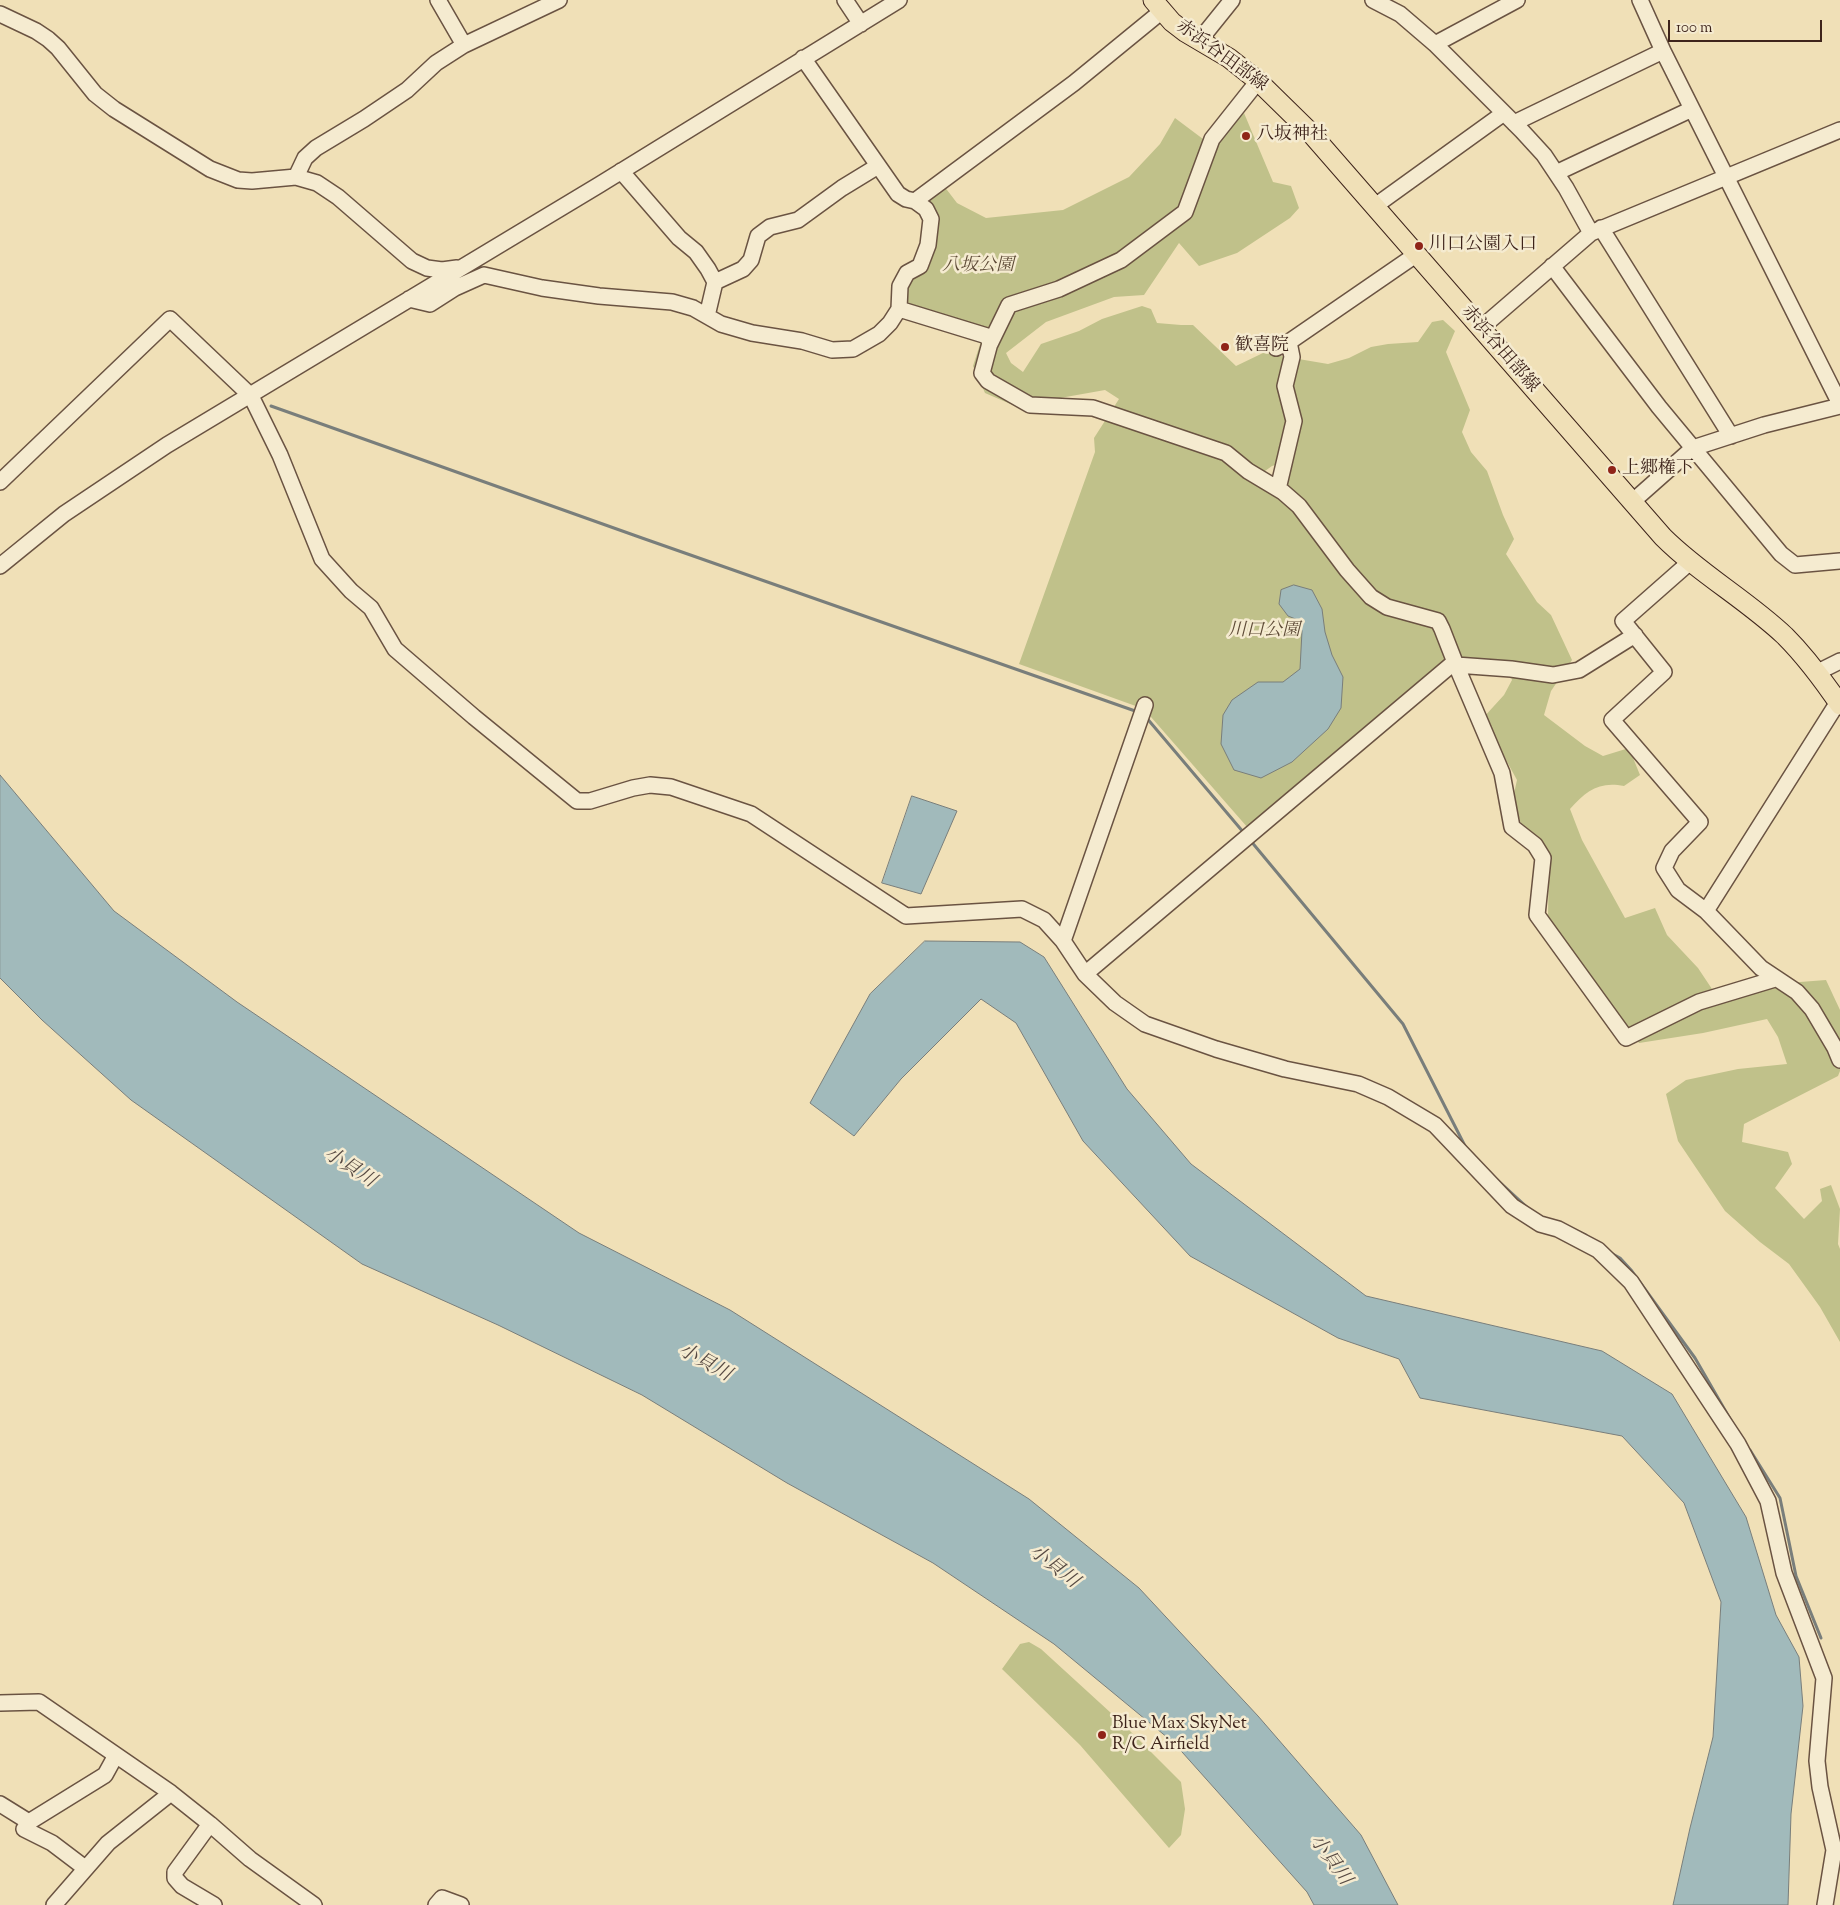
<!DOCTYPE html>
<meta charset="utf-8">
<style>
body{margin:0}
#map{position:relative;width:1840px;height:1905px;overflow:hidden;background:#f0e0b7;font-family:"Sorts Mill Goudy",serif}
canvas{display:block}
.scale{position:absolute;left:1668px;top:20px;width:154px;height:22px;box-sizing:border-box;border:2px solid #3e241b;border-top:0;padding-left:6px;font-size:15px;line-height:18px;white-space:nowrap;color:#3e241b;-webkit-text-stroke:4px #f5ebd0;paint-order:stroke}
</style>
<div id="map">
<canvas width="1840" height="1905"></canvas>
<div class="scale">100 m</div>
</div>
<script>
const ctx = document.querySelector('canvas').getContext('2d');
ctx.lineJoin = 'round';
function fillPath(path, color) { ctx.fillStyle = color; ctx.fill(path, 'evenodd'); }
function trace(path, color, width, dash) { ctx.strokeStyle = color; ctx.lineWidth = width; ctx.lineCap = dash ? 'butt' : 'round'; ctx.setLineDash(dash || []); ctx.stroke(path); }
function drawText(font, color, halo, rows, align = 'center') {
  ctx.font = font + ' "Sorts Mill Goudy","Noto Serif JP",serif'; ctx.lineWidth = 5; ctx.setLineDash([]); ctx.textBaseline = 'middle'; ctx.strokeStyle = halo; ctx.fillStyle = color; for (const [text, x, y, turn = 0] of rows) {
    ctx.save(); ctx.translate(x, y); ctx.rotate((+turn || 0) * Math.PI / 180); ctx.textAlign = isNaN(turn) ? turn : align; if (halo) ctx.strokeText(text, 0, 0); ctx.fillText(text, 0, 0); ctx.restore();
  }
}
const green = new Path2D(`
 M1244,113L1273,182L1291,186L1299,208L1290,218L1237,253L1199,266L1179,243L1144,295L1114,297L1046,322L1006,353L1011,363L1023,372L1041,344L1079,331L1102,319L1142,306L1151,309L1157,323L1181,325H1193L1236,366L1263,353L1328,364L1349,358L1371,347L1388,344L1418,342L1432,322L1443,320L1455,331L1446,352L1470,410L1462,432L1471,452L1487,471L1503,515L1514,539L1506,554L1537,602L1551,615L1572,660L1551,691L1544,715L1585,746L1603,756L1629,748L1640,775L1624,786C1599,781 1586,791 1570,809L1582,840L1625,918L1655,908L1667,935L1698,968L1720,1001L1774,984L1826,980L1840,1010V1071L1838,1076L1744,1124L1742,1142L1788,1152L1792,1164L1775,1188L1804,1219L1822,1201L1820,1189L1831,1185L1840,1209L1838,1244L1840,1249V1342L1820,1307L1789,1264L1760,1242L1725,1211L1678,1141L1666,1094L1686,1080L1738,1069L1787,1064L1778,1037L1767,1019L1703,1033L1639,1043L1598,987L1548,916L1549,856L1541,841L1521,824L1513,798L1517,780L1483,718L1504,695L1512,680L1508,669L1456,665L1248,828L1144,709L1019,664L1095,452L1094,438L1119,399L1105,390L1015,406L985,393L973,366L983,335L899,309L900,286L931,248L923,200L944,186L957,203L986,218L1063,210L1129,177L1160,144L1175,118L1211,145ZM1286,462L1278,489L1258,476L1272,466Z
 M1029,1642L1041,1649L1123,1724L1181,1782L1185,1809L1181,1835L1169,1848L1080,1745L1002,1669L1020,1644Z`);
const water = new Path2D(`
 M1294,585L1312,590L1322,609L1325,632L1332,655L1343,677L1341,708L1328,729L1292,762L1261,778L1234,770L1221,744L1223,715L1232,700L1258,682H1283L1300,669L1302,631L1298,620L1288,616L1279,604L1281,590Z
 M0,775L114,911L237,1002L579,1233L730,1310L1029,1499L1139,1588L1258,1716L1361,1835L1398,1905H1314L1307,1892L1174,1743L1054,1644L933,1563L787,1483L642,1395L498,1325L362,1264L131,1100L42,1020L0,978Z
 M912,796L957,811L921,894L882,883Z
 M925,941L1020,942L1044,957L1127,1089L1191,1164L1366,1296L1602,1351L1672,1394L1746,1517L1776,1615L1799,1657L1803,1706L1791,1814L1788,1905H1673L1690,1828L1713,1737L1721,1602L1684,1503L1622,1436L1420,1398L1399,1359L1338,1338L1190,1256L1083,1141L1016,1023L981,999L901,1079L854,1136L810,1103L870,994Z`);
const stream = new Path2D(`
 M271,406L642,538L1138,712
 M1145,716L1244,833
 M1250,840L1403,1024L1465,1146
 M1493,1176L1529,1209
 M1571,1228L1586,1235
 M1609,1252L1620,1258L1631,1270L1695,1358L1733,1424
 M1750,1450L1780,1498L1796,1576L1821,1638`);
const minor = new Path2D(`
 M438,0L464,45
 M845,0L861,24
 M1373,0L1400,14L1435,44L1522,131L1544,155L1566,188L1591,233
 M1640,0L1663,51L1840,404
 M0,14L36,31L48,39L58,48L95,94L114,109L210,169L238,180L252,181L296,177L317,183L338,197L412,261L427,268L442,270L457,268
 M1199,41L1232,0
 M1435,44L1517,0
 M1514,123L1663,51
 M621,171L679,238L696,252L708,269L715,282L707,316
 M1556,173L1692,109
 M296,177L305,158L316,148L364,119L407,90L436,63L464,45L559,0
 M915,201L1074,83L1162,11
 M1375,206L1504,113
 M1601,228L1731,436
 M1552,266L1659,407L1781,554L1795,565L1840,561
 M715,282L743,269L751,260L758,236L770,227L798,220L842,188L878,166
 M409,299L430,304L455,288L484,275L542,288L599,296L672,302L693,308L721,324L752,333L802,341L832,350L853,349L879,334L890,323L899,309L900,286L907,273L920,266L928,245L931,219L926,209L915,201L906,199L898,194L803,58
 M899,309L987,336L990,343L982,373L988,381L1030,405L1093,408L1226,453L1248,471L1283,492L1299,506L1347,570L1371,597L1387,607L1438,621L1442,629L1456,665L1511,669L1553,675L1579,670L1635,635
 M1480,329L1591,233L1840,130
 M990,344L1009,305L1059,289L1121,260L1185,212L1212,139L1258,81
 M1276,348L1289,342L1417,254
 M0,482L170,319L251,396L280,455L322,559L351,591L371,608L395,649L474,717L577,801H590L633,788L650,785L671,787L751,814L906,916L1022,909L1044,920L1063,941L1085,974L1115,1003L1145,1024L1216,1049L1285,1069L1358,1084L1388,1097L1435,1125L1512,1206L1540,1224L1558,1229L1598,1250L1631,1282L1738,1444L1768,1501L1784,1573L1824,1678L1817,1761L1820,1787L1834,1850L1825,1905
 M1278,489L1294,421L1285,386L1292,357L1289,342
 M1632,502L1693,448L1764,425L1840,406
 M1690,562L1623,621L1664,672L1612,720L1700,822L1672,851L1664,868L1678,890L1706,911L1761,968L1797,992L1812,1009L1835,1048L1840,1060
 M0,566L64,514L167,445L599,185L899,0
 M1818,672L1840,661
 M1706,911L1838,702
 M1063,941L1145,705
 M1085,974L1451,665H1456L1502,773L1512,827L1535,845L1543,858L1537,915L1626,1038L1699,1002L1775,979
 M0,1703L39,1702L171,1793L210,1824L250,1859L314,1905
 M0,1804L29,1822L105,1775L116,1755
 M29,1822L24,1829L52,1843L85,1868
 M210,1824L175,1872V1878L182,1886L214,1905
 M54,1905L108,1843L171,1793
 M436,1905L442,1898L461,1905`);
const major = new Path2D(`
 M1153,0L1172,22L1185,32L1229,58L1258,81L1308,130L1663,537C1700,574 1747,600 1785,636C1806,657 1823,680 1840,705`);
const markers = [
 [1246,136,5,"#8f2418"],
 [1419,246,5,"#8f2418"],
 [1225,347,5,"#8f2418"],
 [1612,470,5,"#8f2418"],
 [1102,1735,5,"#8f2418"]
];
const streetNames = [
 ["赤浜谷田部線",1221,57,36],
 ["赤浜谷田部線",1499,350,49]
];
const poiNames = [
 ["八坂神社",1256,136],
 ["川口公園入口",1429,246],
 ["歓喜院",1235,347],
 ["上郷権下",1622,470],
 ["Blue Max SkyNet",1112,1725],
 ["R/C Airfield",1112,1746]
];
const parkNames = [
 ["八坂公園",978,267],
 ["川口公園",1264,632]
];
const waterNames = [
 ["小貝川",349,1169,33],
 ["小貝川",704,1364,29],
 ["小貝川",1053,1568,38],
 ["小貝川",1329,1861,54]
];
fillPath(green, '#c0c18a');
fillPath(water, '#a1babb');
trace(water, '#797e7b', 1);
trace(stream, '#797e7b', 3);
trace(minor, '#6a5342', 18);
trace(major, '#3e241b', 21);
trace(minor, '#f5ebd0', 15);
trace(major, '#f0e0b7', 19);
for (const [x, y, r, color] of markers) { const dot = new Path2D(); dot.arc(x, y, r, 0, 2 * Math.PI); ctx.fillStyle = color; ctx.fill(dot); trace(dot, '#f5ebd0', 2); }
drawText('18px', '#3e241b', '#f5ebd0', streetNames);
drawText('18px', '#3e241b', '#f5ebd0', poiNames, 'left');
drawText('italic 18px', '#5e4b37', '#f5ebd0', parkNames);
drawText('italic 19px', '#574a43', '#f5ebd0', waterNames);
</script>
